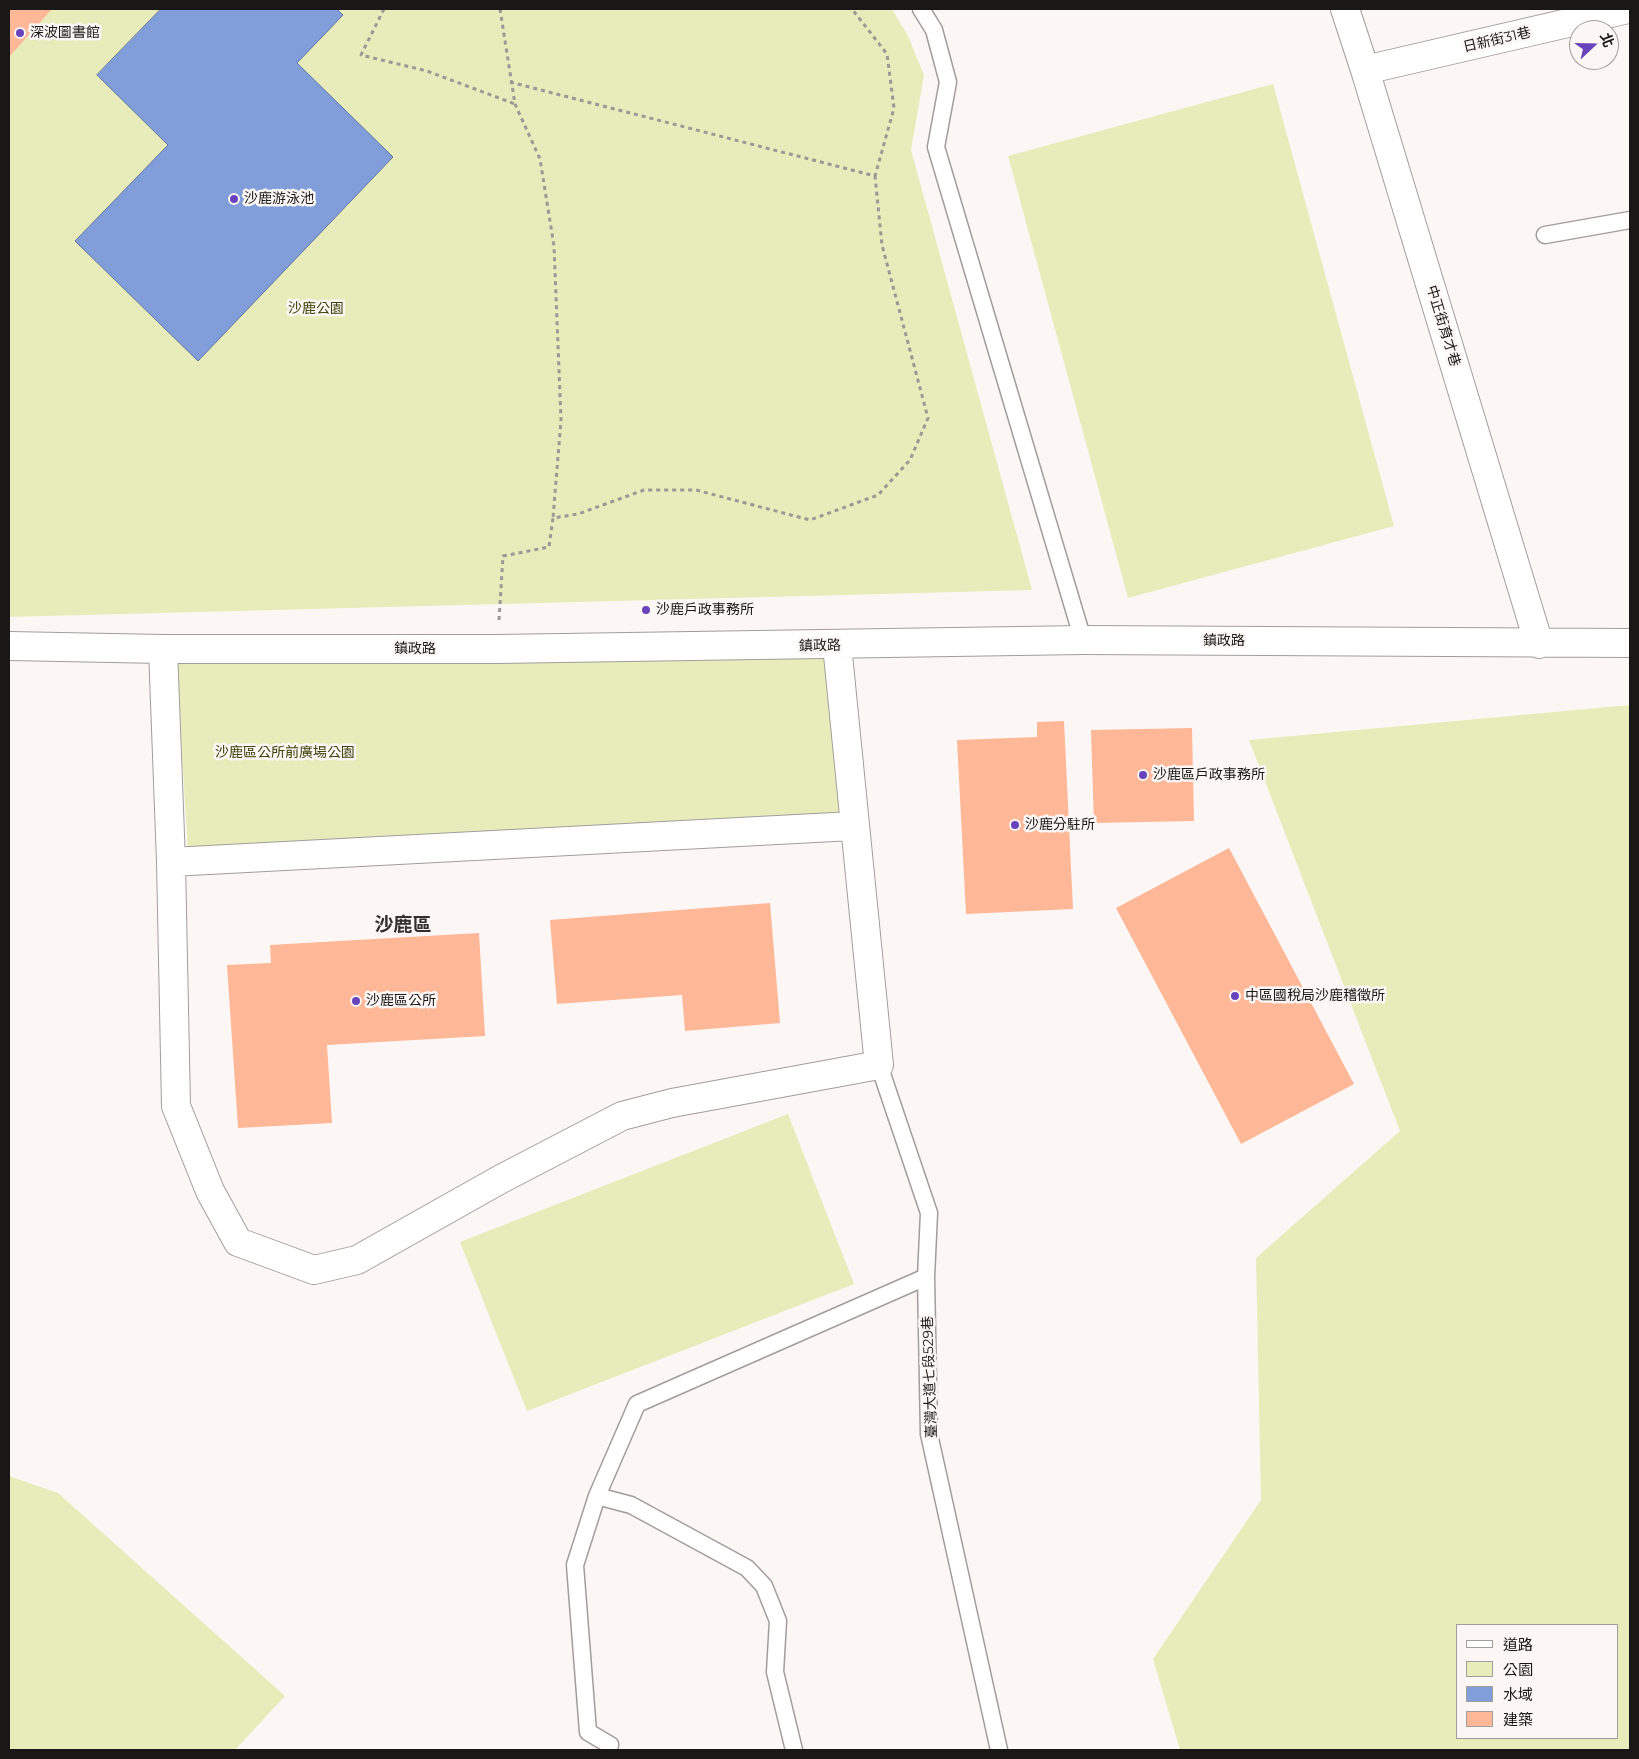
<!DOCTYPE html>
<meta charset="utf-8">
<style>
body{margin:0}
#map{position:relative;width:1639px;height:1759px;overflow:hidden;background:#fcf7f4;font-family:Montserrat,"Noto Sans TC",sans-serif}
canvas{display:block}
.frame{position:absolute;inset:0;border:10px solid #191817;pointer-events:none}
.legend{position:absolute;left:1456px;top:1624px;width:162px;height:115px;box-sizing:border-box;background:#fcf7f4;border:1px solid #a19e9c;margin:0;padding:6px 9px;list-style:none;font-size:15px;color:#191817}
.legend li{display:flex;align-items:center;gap:10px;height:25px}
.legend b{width:25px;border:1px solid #a19e9c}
.north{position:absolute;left:1569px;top:20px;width:50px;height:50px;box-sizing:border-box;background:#fcf7f4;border:1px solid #a19e9c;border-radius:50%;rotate:69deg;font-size:14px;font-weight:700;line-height:20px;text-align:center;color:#191817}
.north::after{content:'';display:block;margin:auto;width:18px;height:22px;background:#6843bb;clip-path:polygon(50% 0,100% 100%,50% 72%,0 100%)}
</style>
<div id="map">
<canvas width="1639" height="1759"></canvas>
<div class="frame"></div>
<ul class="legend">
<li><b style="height:6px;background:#fff"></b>道路</li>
<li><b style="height:14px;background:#e8ecba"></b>公園</li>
<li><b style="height:14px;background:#829eda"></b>水域</li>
<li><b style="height:14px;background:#feb797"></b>建築</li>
</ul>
<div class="north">北</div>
</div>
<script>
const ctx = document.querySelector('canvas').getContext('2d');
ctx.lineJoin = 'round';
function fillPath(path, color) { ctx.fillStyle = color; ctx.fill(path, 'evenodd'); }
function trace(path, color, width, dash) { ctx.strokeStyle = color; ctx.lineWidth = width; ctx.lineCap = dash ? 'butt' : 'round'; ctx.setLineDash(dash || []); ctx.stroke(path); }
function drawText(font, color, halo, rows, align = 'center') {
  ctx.font = font + ' Montserrat,"Noto Sans TC",sans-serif'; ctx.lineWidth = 5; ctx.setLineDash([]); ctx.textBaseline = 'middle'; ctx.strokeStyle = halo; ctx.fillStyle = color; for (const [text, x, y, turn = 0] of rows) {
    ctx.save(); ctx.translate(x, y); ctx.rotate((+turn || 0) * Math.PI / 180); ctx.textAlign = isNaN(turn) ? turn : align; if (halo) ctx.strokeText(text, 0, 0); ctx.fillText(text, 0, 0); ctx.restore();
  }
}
const green = new Path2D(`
 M9,9H892L908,36L924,75L911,150L1032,590L9,617Z
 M1273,84L1394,526L1128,598L1008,156Z
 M827,654L842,815L188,850L176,662Z
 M1630,705V1750H1180L1153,1659L1261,1500L1256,1258L1400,1131L1249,740ZM1458,1625H1618V1738H1458Z
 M788,1114L854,1284L527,1411L460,1242Z
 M9,1476L58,1493L285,1696L235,1750H9Z`);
const water = new Path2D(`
 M161,9H337L343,15L297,63L393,157L198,361L75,241L168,145L97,75Z`);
const building = new Path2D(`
 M9,9H52L9,57Z
 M1064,721L1073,909L966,914L957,740L1037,737V722Z
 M1192,728L1194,821L1094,823L1091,730Z
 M1229,848L1354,1084L1241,1144L1116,908Z
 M770,903L780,1023L685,1031L682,995L557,1004L550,920Z
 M479,933L485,1036L327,1045L332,1123L238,1128L227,965L271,963L270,945Z`);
const path = new Path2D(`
 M384,9L361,55L427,71L515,104
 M500,9L515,104L540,159L554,246L561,420L553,518
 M510,82L875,176L894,108L887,54L852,9
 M499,620L503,556L549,547L553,518L578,514L644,490H696L810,520L878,495L910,460L928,418L882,245L875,176`);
const lane = new Path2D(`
 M921,9L934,30L948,82L936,147L1083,640
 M1545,235L1630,220
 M879,1065L929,1213L926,1277L929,1434L999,1750
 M597,1496L631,1505L747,1568L764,1586L778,1621L775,1672L794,1750
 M609,1750L610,1745L588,1732L575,1565L597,1496L637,1404L926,1277`);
const street = new Path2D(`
 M1345,9L1365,70L1539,644
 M1365,70L1628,9
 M837,645L879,1065L672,1103L622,1116L501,1179L357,1260L314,1270L238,1242L210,1191L176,1106L171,862L853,826
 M9,646L163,649H497L1083,640L1630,643
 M163,649L171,862`);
const markers = [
 [20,33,5,"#6843bb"],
 [234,199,5,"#6843bb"],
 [646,610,5,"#6843bb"],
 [1143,775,5,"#6843bb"],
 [1015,825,5,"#6843bb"],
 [1235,996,5,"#6843bb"],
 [356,1001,5,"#6843bb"]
];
const poiNames = [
 ["深波圖書館",30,33],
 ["沙鹿游泳池",244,199],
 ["沙鹿戶政事務所",656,610],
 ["沙鹿區戶政事務所",1153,775],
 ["沙鹿分駐所",1025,825],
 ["中區國稅局沙鹿稽徵所",1245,996],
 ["沙鹿區公所",366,1001]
];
const streetNames = [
 ["日新街31巷",1497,40,-13],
 ["中正街育才巷",1443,326,73],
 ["鎮政路",1224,641],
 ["鎮政路",820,646,-1],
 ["鎮政路",415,649],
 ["臺灣大道七段529巷",930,1377,-92]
];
const parkNames = [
 ["沙鹿公園",316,309],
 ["沙鹿區公所前廣場公園",285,753]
];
const districtNames = [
 ["沙鹿區",403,925]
];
fillPath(green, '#e8ecba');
fillPath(water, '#829eda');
trace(water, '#6276a0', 1);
fillPath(building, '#feb797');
trace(lane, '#a29d9b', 19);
trace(street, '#a29d9b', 30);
trace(path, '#9b9895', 3, [4, 4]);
trace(lane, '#fff', 16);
trace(street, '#fff', 28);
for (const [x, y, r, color] of markers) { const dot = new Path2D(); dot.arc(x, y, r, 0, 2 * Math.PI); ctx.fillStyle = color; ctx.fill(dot); trace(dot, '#fcf7f4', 2); }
drawText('14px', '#191817', '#fcf7f4', poiNames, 'left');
drawText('14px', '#191817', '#fcf7f4', streetNames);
drawText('14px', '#40420a', '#fcf7f4', parkNames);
drawText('bold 19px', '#332f2e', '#fcf7f4', districtNames);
</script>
